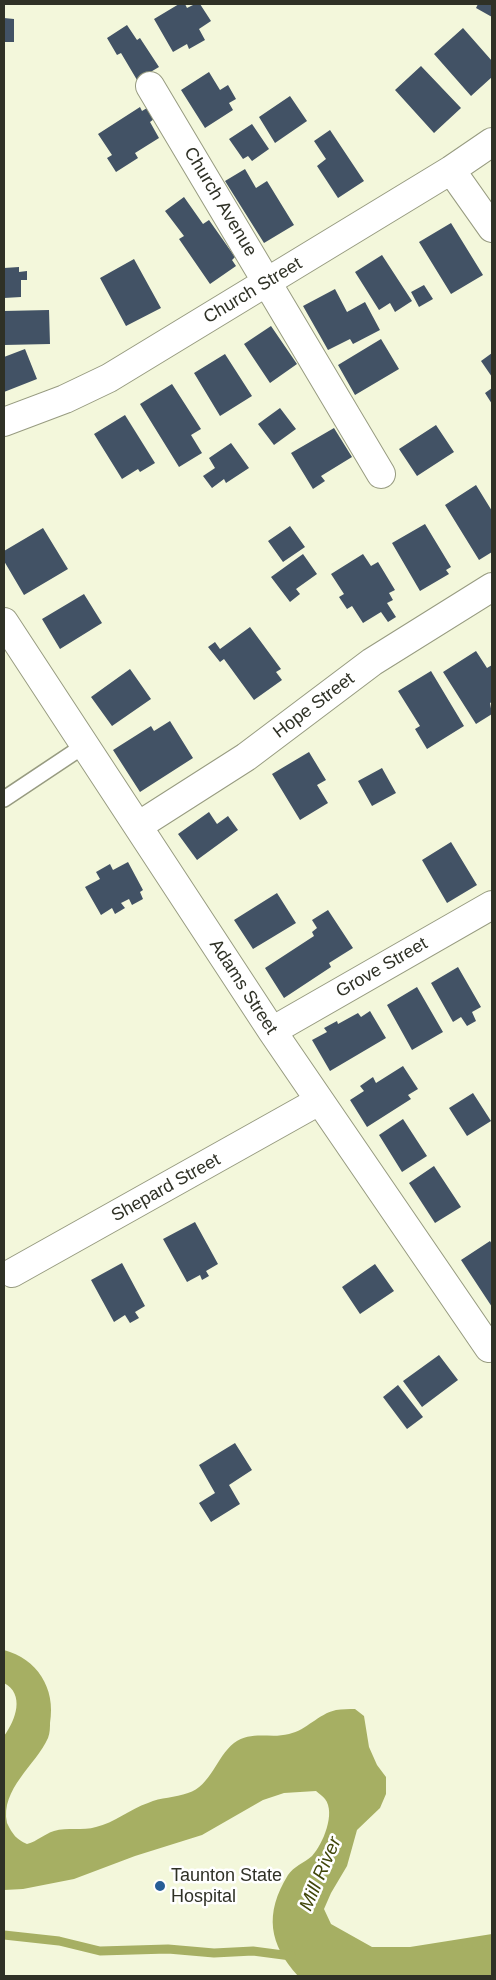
<!DOCTYPE html>
<style>
body{margin:0}
#map{position:relative;width:496px;height:1980px;overflow:hidden;background:#f3f7db;font-family:Arial,sans-serif}
canvas{display:block}
.frame{position:absolute;inset:0;border:5px solid #2f3126;pointer-events:none}
</style>
<div id="map">
<canvas width="496" height="1980"></canvas>
<div class="frame"></div>
</div>
<script>
const ctx = document.querySelector('canvas').getContext('2d');
ctx.lineJoin = 'round';
function fillPath(path, color) { ctx.fillStyle = color; ctx.fill(path, 'evenodd'); }
function trace(path, color, width, dash) { ctx.strokeStyle = color; ctx.lineWidth = width; ctx.lineCap = dash ? 'butt' : 'round'; ctx.setLineDash(dash || []); ctx.stroke(path); }
function drawText(font, color, halo, rows, align = 'center') {
  ctx.font = font + ' Arial,sans-serif'; ctx.lineWidth = 5; ctx.setLineDash([]); ctx.textBaseline = 'middle'; ctx.strokeStyle = halo; ctx.fillStyle = color; for (const [text, x, y, turn = 0] of rows) {
    ctx.save(); ctx.translate(x, y); ctx.rotate((+turn || 0) * Math.PI / 180); ctx.textAlign = isNaN(turn) ? turn : align; if (halo) ctx.strokeText(text, 0, 0); ctx.fillText(text, 0, 0); ctx.restore();
  }
}
const water = new Path2D(`
 M4,1650C37,1659 56,1688 50,1723C50,1727 50,1733 48,1738C36,1765 0,1789 7,1823C13,1835 16,1839 27,1844C38,1841 44,1834 54,1831C67,1827 83,1831 96,1827C114,1823 130,1809 148,1803C161,1797 175,1798 188,1793C211,1786 216,1757 234,1743C252,1730 270,1739 289,1734C307,1730 318,1714 336,1710C342,1709 349,1709 355,1709L364,1716L369,1747L377,1765L386,1777V1794L380,1808L357,1830L347,1866L331,1893L324,1909L331,1924L372,1947H410L492,1934V1976H298C269,1944 264,1914 288,1875C294,1866 304,1863 312,1856C323,1844 336,1813 325,1799C323,1796 319,1794 316,1791L284,1793L263,1800L202,1835L135,1856L74,1879L23,1889L4,1890V1736C16,1720 25,1694 4,1683Z`);
const stream = new Path2D(`
 M4,1935L59,1941L100,1951L168,1949L214,1953L253,1951L291,1956`);
const building = new Path2D(`
 M179,4H185L187,8L195,4H200L211,21L199,29L205,40L189,49L187,44L173,52L154,19Z
 M478,4H492V17L476,8Z
 M4,18L14,19V42H4Z
 M127,25L137,40L140,38L159,67L137,80L121,53L117,55L107,38Z
 M463,28L492,61V77L471,96L434,54Z
 M421,66L461,108L434,133L395,90Z
 M209,72L220,90L228,85L236,99L229,103L233,110L205,128L181,90Z
 M290,96L307,121L275,143L259,117Z
 M140,107L142,111L147,108L154,119L150,122L159,138L135,153L138,158L116,172L107,158L112,155L98,134Z
 M252,124L269,149L252,161L248,156L243,159L229,139Z
 M330,130L364,181L338,198L317,166L326,159L314,141Z
 M245,169L256,188L267,181L294,225L264,243L225,181Z
 M184,197L203,224L209,220L235,257L232,260L236,266L210,284L179,239L184,236L165,211Z
 M451,223L483,275L451,294L419,242Z
 M382,255L412,301L395,312L390,303L379,310L355,272Z
 M134,259L161,308L126,326L100,278Z
 M19,267V272L27,271V280H21V297L4,298V268Z
 M424,285L433,299L419,307L411,292Z
 M335,289L347,312L365,302L380,330L353,344L350,339L328,350L303,306Z
 M49,310L50,344L4,345V311Z
 M271,326L297,364L270,383L244,344Z
 M381,339L399,369L355,395L338,365Z
 M25,349L37,379L4,392V357Z
 M492,353V377L481,361Z
 M225,354L252,396L220,416L194,373Z
 M172,384L201,429L191,435L202,453L179,467L140,404Z
 M492,388V404L485,393Z
 M280,408L296,429L274,445L258,424Z
 M125,415L155,463L140,472L138,469L122,479L94,434Z
 M436,425L454,452L417,476L399,449Z
 M334,428L352,457L321,476L325,481L313,489L291,453Z
 M231,443L249,468L226,483L224,479L212,488L203,476L215,468L209,458Z
 M476,485L492,511V552L479,560L445,505Z
 M425,524L451,567L446,570L449,574L420,591L392,543Z
 M290,526L305,547L283,562L268,541Z
 M43,528L68,569L24,595L4,561V551Z
 M303,554L317,574L296,589L300,594L290,602L271,577Z
 M363,554L371,566L378,562L395,590L389,593L393,600L387,603L396,617L388,622L381,612L363,623L352,606L347,609L339,597L344,594L331,574Z
 M84,594L102,623L60,649L42,619Z
 M250,627L281,669L276,672L282,680L254,700L224,659L220,662L208,647L215,642L220,649Z
 M476,651L487,668L492,665V702L490,703L492,714L476,724L443,672Z
 M130,669L151,699L112,726L91,697Z
 M431,671L464,726L427,749L415,729L420,726L398,691Z
 M170,721L193,758L140,792L113,750L151,726L154,731Z
 M309,752L326,780L317,785L328,803L300,820L272,774Z
 M382,768L396,793L372,806L358,781Z
 M209,812L217,824L228,816L238,830L197,860L178,834Z
 M451,842L477,885L447,903L422,860Z
 M128,862L143,890L140,892L143,899L132,905L129,899L121,903L125,908L115,914L112,908L101,915L85,887L100,879L96,872L110,864L113,870Z
 M277,893L296,923L253,949L234,920Z
 M328,910L353,948L329,963L331,967L284,998L265,968L314,936L312,932L317,928L312,920Z
 M458,967L481,1007L472,1012L476,1021L467,1026L461,1017L453,1022L431,983Z
 M417,987L443,1032L412,1050L387,1005Z
 M370,1011L386,1038L330,1071L312,1040L327,1032L324,1028L337,1021L338,1024L358,1013L361,1017Z
 M403,1066L418,1089L408,1095L411,1099L367,1127L350,1100L364,1091L360,1086L373,1077L376,1083Z
 M473,1093L491,1121L467,1136L449,1108Z
 M403,1119L427,1156L402,1172L379,1135Z
 M434,1166L461,1207L435,1223L409,1183Z
 M195,1222L218,1264L206,1271L209,1276L202,1280L200,1275L187,1282L163,1239Z
 M490,1241L492,1244V1307L461,1260Z
 M122,1263L145,1306L135,1312L139,1318L130,1323L125,1315L114,1322L91,1280Z
 M375,1264L394,1291L360,1314L342,1287Z
 M439,1355L458,1380L422,1407L403,1381Z
 M398,1385L423,1417L407,1429L383,1397Z
 M235,1443L252,1470L229,1485L240,1504L211,1522L199,1503L215,1493L199,1465Z`);
const lane = new Path2D(`
 M4,799L85,745`);
const street = new Path2D(`
 M150,86L381,474
 M451,170L492,228
 M4,422L65,399L109,378L451,170L492,142
 M4,622L272,1031L489,1348L492,1346
 M138,826L246,757L372,662L492,587
 M272,1031L492,905
 M12,1273L319,1101`);
const markers = [
 [160,1886,6,"#265d96"]
];
const streetNames = [
 ["Church Avenue",220,202,59],
 ["Church Street",253,291,-31],
 ["Hope Street",314,706,-37],
 ["Grove Street",382,968,-30],
 ["Adams Street",243,987,57],
 ["Shepard Street",166,1188,-29]
];
const poiNames = [
 ["Taunton State",171,1876],
 ["Hospital",171,1897]
];
const waterNames = [
 ["Mill River",321,1874,-67]
];
fillPath(water, '#a6af63');
trace(stream, '#a6af63', 9);
fillPath(building, '#425265');
trace(lane, '#979b80', 18);
trace(street, '#979b80', 30);
trace(lane, '#fff', 15);
trace(street, '#fff', 28);
for (const [x, y, r, color] of markers) { const dot = new Path2D(); dot.arc(x, y, r, 0, 2 * Math.PI); ctx.fillStyle = color; ctx.fill(dot); trace(dot, '#fff', 2); }
drawText('18px', '#2f3126', '#fff', streetNames);
drawText('18px', '#2f3126', '#fff', poiNames, 'left');
drawText('italic 19px', '#41460a', '#fff', waterNames);
</script>
